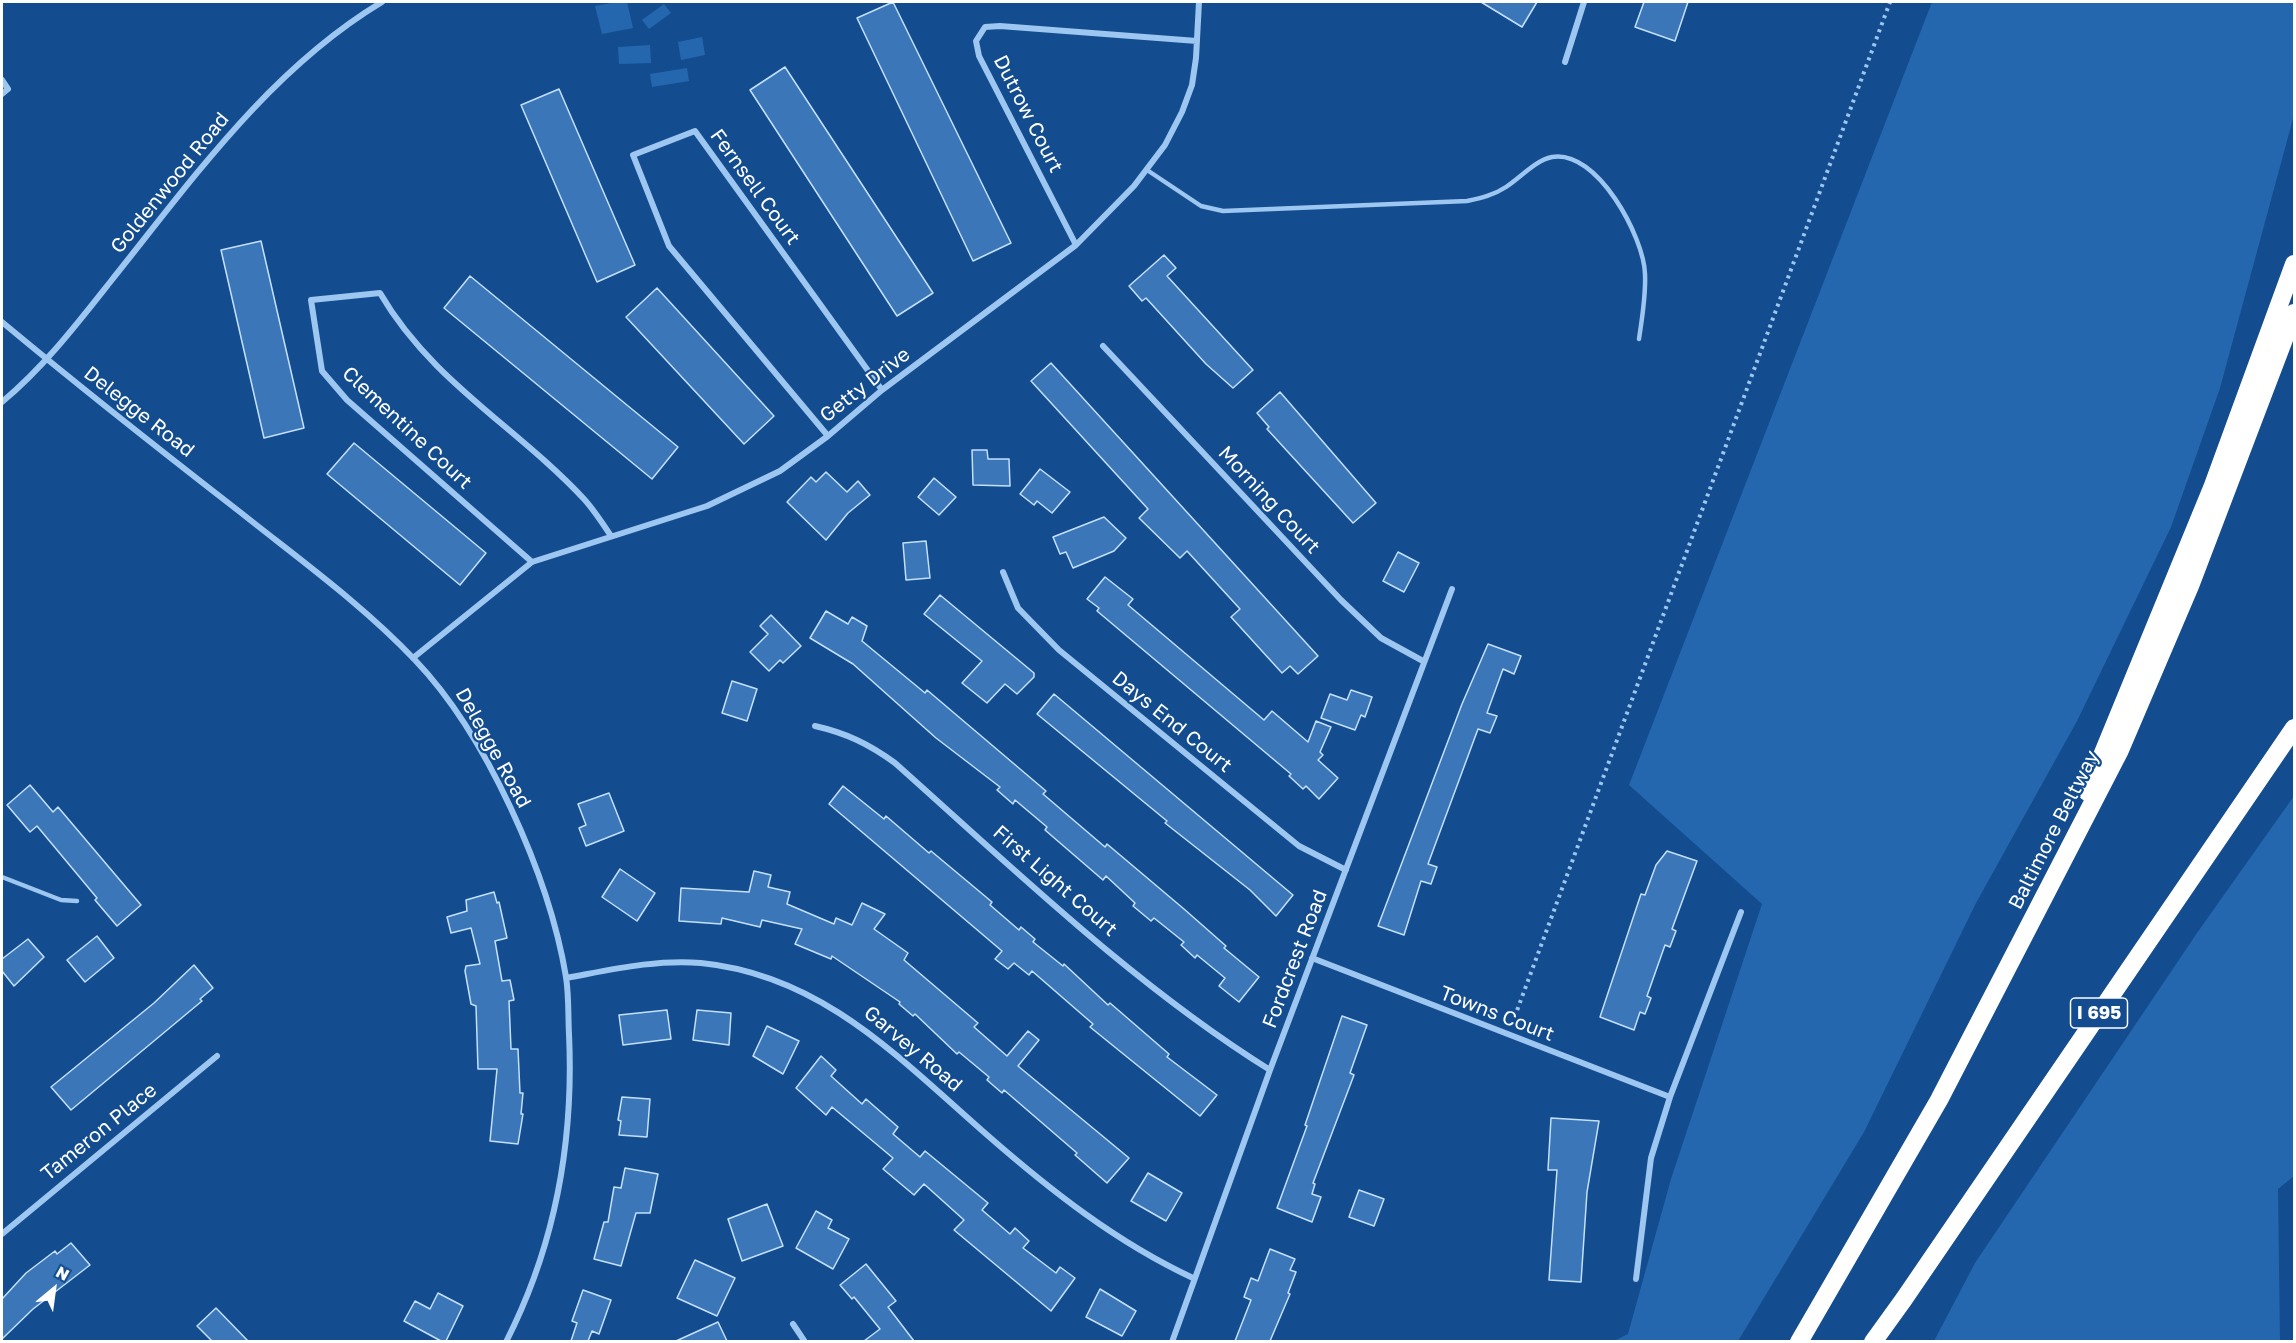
<!DOCTYPE html>
<style>
body{margin:0}
#map{position:relative;width:2296px;height:1343px;overflow:hidden;background:#134d8f;font-family:"Golos Text",sans-serif}
canvas{display:block}
.frame{position:absolute;inset:0;border:3px solid #fff;pointer-events:none}
.north{position:absolute;left:24px;top:1259px;width:60px;height:60px;-webkit-text-stroke:4px #134d8f;paint-order:stroke;rotate:29deg;font-size:16px;font-weight:700;line-height:24px;text-align:center;color:#fff}
.north::after{content:'';display:block;margin:auto;width:21px;height:27px;background:#fff;clip-path:polygon(50% 0,100% 100%,50% 72%,0 100%)}
</style>
<div id="map">
<canvas width="2296" height="1343"></canvas>
<div class="frame"></div>
<div class="north">N</div>
</div>
<script>
const ctx = document.querySelector('canvas').getContext('2d');
ctx.lineJoin = 'round';
function fillPath(path, color) { ctx.fillStyle = color; ctx.fill(path, 'evenodd'); }
function trace(path, color, width, dash) { ctx.strokeStyle = color; ctx.lineWidth = width; ctx.lineCap = dash ? 'butt' : 'round'; ctx.setLineDash(dash || []); ctx.stroke(path); }
function drawText(font, color, halo, rows, align = 'center') {
  ctx.font = font + ' "Golos Text",sans-serif'; ctx.lineWidth = 4.5; ctx.setLineDash([]); ctx.textBaseline = 'middle'; ctx.strokeStyle = halo; ctx.fillStyle = color; for (const [text, x, y, turn = 0] of rows) {
    ctx.save(); ctx.translate(x, y); ctx.rotate((+turn || 0) * Math.PI / 180); ctx.textAlign = isNaN(turn) ? turn : align; if (halo) ctx.strokeText(text, 0, 0); ctx.fillText(text, 0, 0); ctx.restore();
  }
}
const green = new Path2D(`
 M617,2H627L633,28L602,34L595,6Z
 M1932,2H2294V115L2220,388L2171,527L2077,721L1976,903L1864,1132L1738,1341H1614L1628,1334L1671,1179L1762,904L1629,785Z
 M664,4L671,13L649,29L642,20Z
 M702,37L705,55L681,60L678,42Z
 M650,45L651,63L619,64L618,47Z
 M687,68L689,81L652,87L650,74Z
 M2294,796V1176L2278,1189L2280,1341H1934L1975,1263L2197,933Z`);
const building = new Path2D(`
 M893,2L1011,243L973,261L857,18Z
 M1481,2H1537L1522,27Z
 M1644,2H1688L1675,41L1635,27Z
 M785,67L933,293L897,316L750,90Z
 M559,89L635,265L597,282L521,105Z
 M261,241L304,428L264,438L221,250Z
 M1164,255L1176,268L1167,276L1253,370L1233,388L1206,364L1146,298L1142,301L1129,286Z
 M470,276L678,447L652,479L444,308Z
 M657,288L774,416L744,444L626,317Z
 M1051,363L1318,656L1298,674L1290,666L1282,673L1231,617L1240,609L1187,551L1180,558L1139,518L1148,509L1031,381Z
 M1280,392L1376,503L1353,523L1267,429L1269,427L1257,413Z
 M354,443L486,553L460,585L327,474Z
 M972,450H987L988,459H1009L1010,486L973,485Z
 M1040,469L1070,492L1052,513L1037,501L1034,505L1020,494Z
 M826,472L847,492L858,481L870,495L848,513L826,540L787,502L811,477L816,482Z
 M934,478L956,497L939,515L918,497Z
 M1104,517L1126,538L1114,551L1073,568L1066,552L1060,554L1053,537Z
 M926,541L930,578L906,580L903,543Z
 M1398,552L1419,563L1404,592L1383,581Z
 M1105,577L1133,599L1128,605L1264,720L1272,711L1308,742L1316,721L1331,727L1320,752L1323,755L1318,760L1338,778L1319,799L1306,786L1303,789L1289,776L1291,774L1097,611L1099,608L1087,599Z
 M940,595L1034,673V677L1017,694L1005,684L987,703L962,683L982,661L924,614Z
 M826,611L848,624L852,617L867,626L862,641L925,693L927,690L1046,791L1043,794L1105,847L1107,844L1184,909L1226,946L1224,948L1259,977L1239,1002L1219,986L1225,978L1197,955L1195,958L1181,945L1184,942L1154,918L1151,921L1133,906L1135,903L1106,876L1103,880L1045,830L1047,827L1015,800L1013,804L997,790L1000,787L936,738L853,664L810,638Z
 M771,615L801,646L783,663L780,660L769,671L750,652L768,634L760,626Z
 M1488,644L1521,656L1514,674L1503,669L1487,713L1497,716L1490,733L1478,729L1428,864L1437,867L1431,884L1421,881L1404,935L1378,926L1462,704Z
 M732,681L757,689L747,721L722,713Z
 M1351,690L1372,697L1365,717L1361,715L1355,730L1321,718L1330,694L1347,700Z
 M1054,694L1293,895L1276,916L1250,890L1165,823L1167,821L1037,714Z
 M30,785L53,812L58,807L141,905L117,926L95,900L97,898L37,826L30,832L7,805Z
 M843,786L884,819L886,816L929,853L931,851L992,902L990,905L1019,930L1021,927L1035,939L1033,942L1063,966L1064,964L1108,1005L1110,1003L1169,1054L1167,1057L1217,1095L1200,1116L1090,1027L1093,1024L1032,971L1029,975L1014,963L1008,969L995,959L1002,951L829,804Z
 M609,793L624,831L586,846L579,828L586,825L578,804Z
 M1667,851L1697,861L1672,929L1676,931L1670,947L1665,945L1647,996L1651,998L1645,1014L1640,1012L1634,1030L1600,1017L1641,894L1645,895L1656,865Z
 M620,869L655,893L637,921L602,897Z
 M754,871L771,875L768,887L790,892L787,904L834,924L836,918L852,925L862,903L885,914L874,929L908,953L904,960L978,1023L974,1027L1007,1056L1028,1031L1039,1040L1018,1066L1129,1158L1107,1183L1075,1155L1077,1153L1004,1090L1002,1093L987,1080L989,1077L959,1052L957,1054L915,1014L913,1016L899,1004L900,1002L832,956L831,959L795,944L802,929L762,920L760,927L722,918L721,924L679,921L681,888L749,892Z
 M494,892L497,903L499,902L507,938L495,941L502,981L510,980L514,1000L509,1001L511,1049H518L520,1093H523L521,1114H523L518,1144L490,1141L497,1069H478L476,1006L471,1004L465,971L466,966L480,964L471,928L451,933L447,917L467,911L466,900Z
 M97,936L114,958L85,982L67,960Z
 M28,939L44,957L14,986L2,971V959Z
 M194,965L213,988L200,999L202,1001L71,1110L51,1087L154,1003Z
 M667,1010L671,1039L623,1045L619,1015Z
 M697,1010L731,1013L729,1045L693,1040Z
 M1342,1016L1367,1025L1350,1073L1354,1075L1313,1183L1315,1184L1312,1194L1321,1197L1312,1222L1277,1208L1307,1126L1305,1125Z
 M767,1026L799,1041L783,1074L753,1056Z
 M821,1056L836,1070L831,1076L862,1104L866,1099L898,1127L893,1134L920,1157L925,1151L988,1203L982,1210L1010,1234L1015,1228L1029,1241L1023,1248L1056,1273L1060,1267L1075,1278L1051,1311L954,1230L964,1220L924,1184L914,1195L883,1169L893,1158L832,1107L826,1115L796,1088Z
 M622,1097L650,1099L647,1137L619,1135L621,1121L618,1120Z
 M1551,1118L1599,1121L1587,1192L1581,1282L1549,1280L1557,1170H1548Z
 M625,1168L658,1174L650,1213H636L621,1266L594,1259L604,1222H608L614,1187L621,1188Z
 M1148,1173L1182,1193L1166,1221L1131,1201Z
 M1359,1190L1384,1199L1374,1226L1349,1217Z
 M767,1204L783,1246L742,1261L728,1219Z
 M816,1211L832,1220L828,1228L849,1239L833,1269L796,1248Z
 M71,1243L90,1265L33,1309L2,1339V1299L26,1273L55,1251L57,1254Z
 M1270,1249L1295,1259L1290,1270L1296,1272L1288,1293L1290,1294L1270,1341H1235L1251,1300L1244,1297L1251,1278L1258,1281Z
 M695,1260L735,1278L717,1316L677,1298Z
 M866,1264L896,1301L888,1307L914,1341H864L880,1329L854,1297L852,1299L840,1285Z
 M1100,1289L1136,1311L1122,1336L1086,1317Z
 M583,1290L611,1300L599,1334L592,1331L588,1341H571L577,1323L572,1321Z
 M438,1293L463,1306L446,1341H441L404,1321L415,1301L430,1309Z
 M216,1308L248,1341H212L197,1326Z
 M718,1322L727,1341H676Z`);
const path = new Path2D(`
 M1512,1024L1890,2`);
const service = new Path2D(`
 M1147,170L1201,206L1223,211L1467,201C1481,198 1494,195 1506,187C1520,178 1536,160 1552,157C1597,149 1644,237 1645,274C1646,296 1642,318 1639,339
 M2,877L61,900L77,901`);
const minor = new Path2D(`
 M1565,62L1584,2
 M2,80L8,89L2,94
 M1076,245L979,56L976,41L985,27L1000,26L1197,41
 M2,322C80,387 160,450 240,512C299,559 363,605 415,660C486,734 549,875 566,977C569,996 568,1016 569,1034C574,1141 555,1246 506,1342
 M1103,346L1341,600L1381,638L1423,661
 M2,402C44,367 77,324 111,281C192,180 269,70 382,2
 M828,436L669,246L633,155L695,131L882,390
 M532,562L347,400L322,371L311,300L380,293C431,381 517,427 584,499C594,510 603,524 611,536
 M1003,572L1018,608L1059,650L1299,846L1346,870
 M413,658L532,562L707,506L780,471L828,436L882,390L1076,245L1134,186L1165,145L1182,112L1192,85L1196,58L1199,2
 M815,726C846,733 869,744 895,763C1014,869 1135,986 1270,1070
 M1312,958L1670,1097
 M566,978C610,970 656,959 701,963C822,975 899,1058 986,1134C1050,1190 1116,1242 1193,1278
 M2,1234L217,1056
 M1636,1279L1651,1158L1670,1097L1741,912
 M793,1324L805,1342
 M1172,1342L1270,1070L1452,589`);
const motorway = new Path2D(`
 M2087,792L2212,488L2294,264
 M1799,1342L1939,1100L2120,750L2190,586L2294,313
 M1873,1342L1904,1299L2294,728`);
const shields = [
 [2099,1013,57]
];
const shieldNames = [
 ["I 695",2099,1013]
];
const streetNames = [
 ["Dutrow Court",1028,114,63],
 ["Goldenwood Road",170,183,-51],
 ["Fernsell Court",755,187,54],
 ["Getty Drive",865,385,-38],
 ["Delegge Road",139,412,38],
 ["Clementine Court",407,428,43],
 ["Morning Court",1269,500,47],
 ["Days End Court",1172,722,39],
 ["Delegge Road",493,748,61],
 ["Baltimore Beltway",2054,830,-63],
 ["First Light Court",1055,881,41],
 ["Fordcrest Road",1295,959,-69],
 ["Towns Court",1497,1014,21],
 ["Garvey Road",913,1049,40],
 ["Tameron Place",99,1132,-39]
];
fillPath(green, '#2467ae');
fillPath(building, '#3b77b8');
trace(building, '#c4e0fc', 1.5);
trace(path, '#9dc6f1', 4, [3, 4.5]);
trace(service, '#9dc6f1', 4.5);
trace(minor, '#9dc6f1', 6);
trace(motorway, '#fff', 18);
for (const [x, y, w] of shields) { const box = new Path2D(); box.roundRect(x - w / 2, y - 15, w, 30, 4.5); ctx.fillStyle = '#134d8f'; ctx.fill(box); trace(box, '#fff', 1.5); }
drawText('bold 18px', '#fff', null, shieldNames);
drawText('20px', '#fff', '#134d8f', streetNames);
</script>
